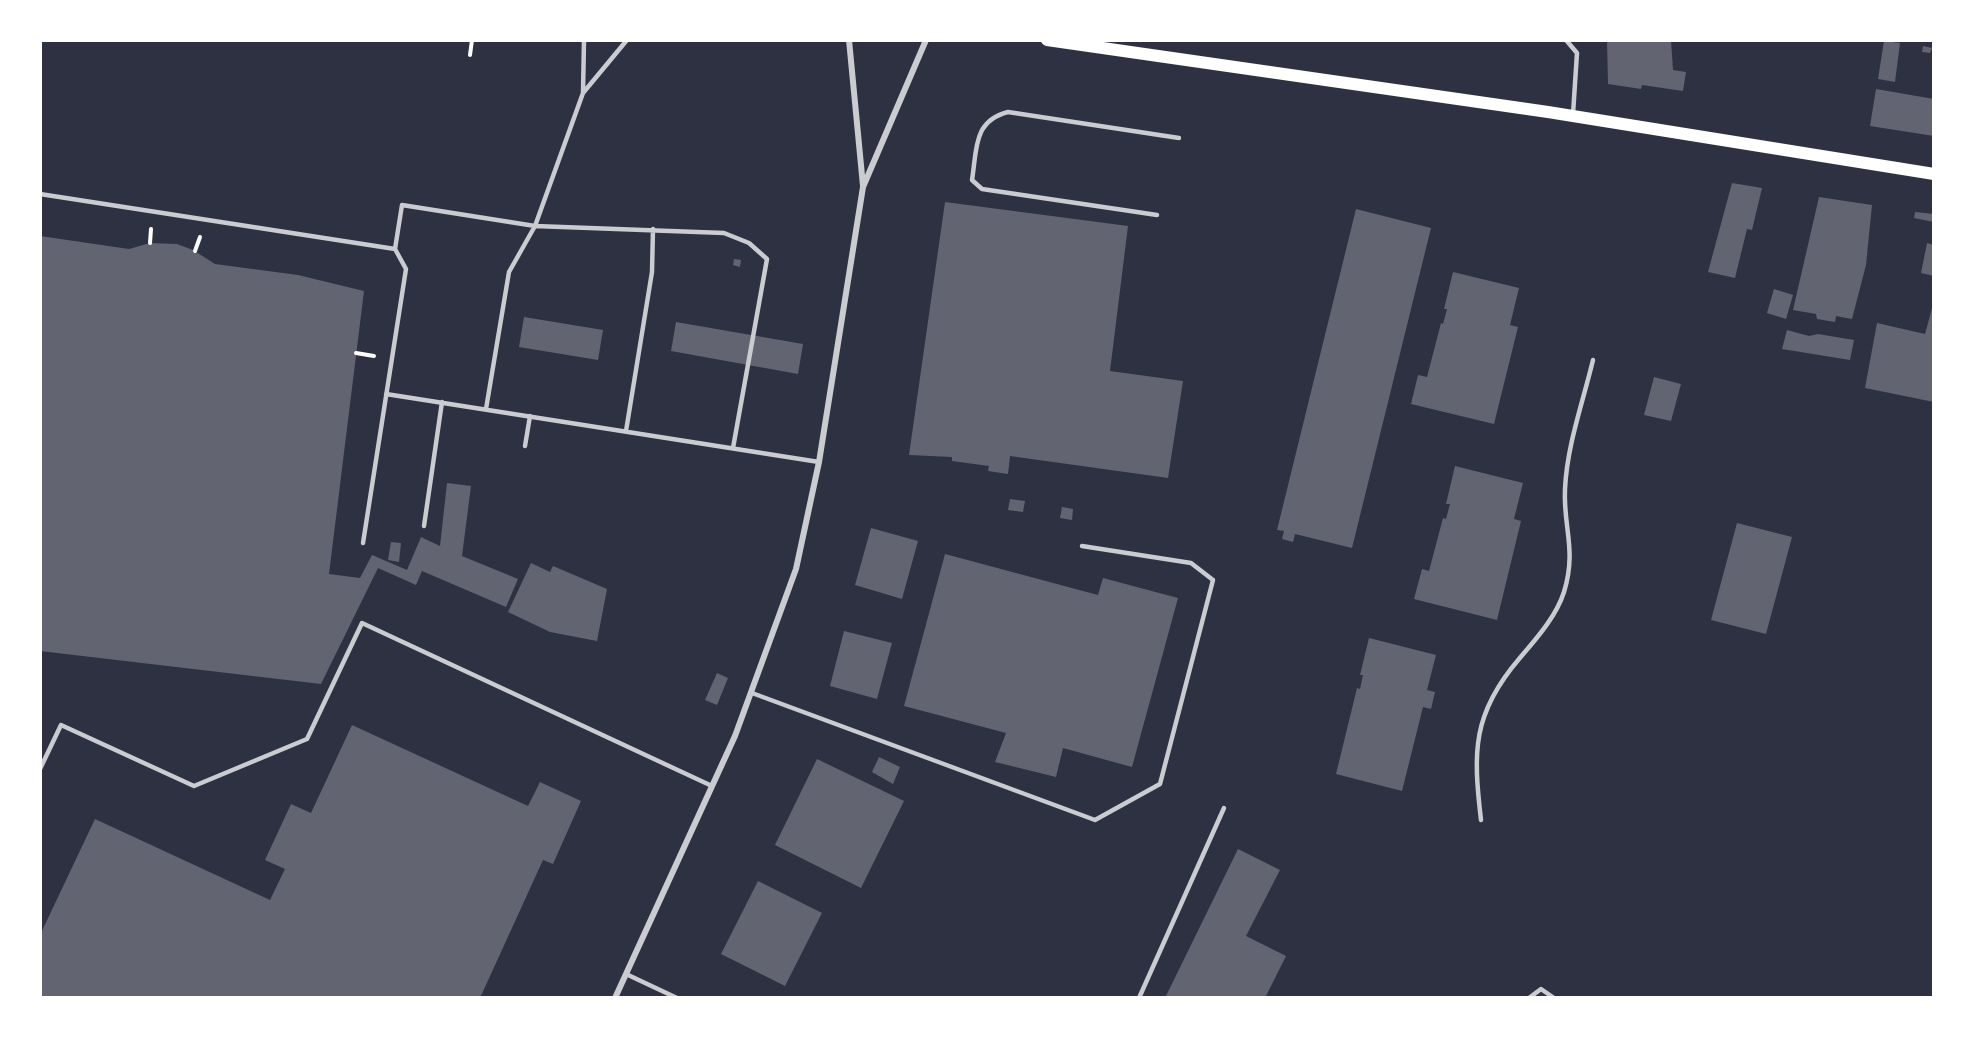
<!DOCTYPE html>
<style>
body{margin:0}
#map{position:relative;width:1974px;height:1038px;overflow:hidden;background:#2d3142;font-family:"Noto Serif",serif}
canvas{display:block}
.frame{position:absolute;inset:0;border:42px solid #fff;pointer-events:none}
</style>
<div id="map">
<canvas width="1974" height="1038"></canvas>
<div class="frame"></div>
</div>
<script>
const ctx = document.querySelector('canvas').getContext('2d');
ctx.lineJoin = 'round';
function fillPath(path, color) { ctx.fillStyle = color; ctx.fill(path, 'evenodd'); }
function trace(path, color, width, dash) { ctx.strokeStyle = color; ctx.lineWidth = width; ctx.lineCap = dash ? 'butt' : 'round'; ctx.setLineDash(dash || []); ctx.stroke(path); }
const building = new Path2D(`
 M1607,40H1671L1673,70L1686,72L1683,91L1642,85L1641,89L1608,84Z
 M1884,41L1900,43L1895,82L1878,79Z
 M1923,46L1932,48L1930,53L1922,52Z
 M1876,89L1934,99V136L1870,126Z
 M1732,183L1762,188L1752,230L1747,229L1735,278L1708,272Z
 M1819,197L1872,205L1866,265L1852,319L1836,316L1835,322L1817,319L1816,314L1793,310Z
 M945,202L1128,226L1110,371L1183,381L1168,478L1010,456L1008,474L988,471L989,466L952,461V457L909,455Z
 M1356,209L1431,228L1352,548L1295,534L1293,542L1282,539L1284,531L1277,530Z
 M1915,212L1934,214V222L1914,218Z
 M40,236L129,249L150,243L177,244L193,250L215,264L298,275L364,291L329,574L360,578L372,555L407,570L421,537L440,546L447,483L471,486L462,556L518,579L506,607L422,571L416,585L378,568L321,684L40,651Z
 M1927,243L1934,245V276L1921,273Z
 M734,259L741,260L740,267L733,265Z
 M1453,272L1519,288L1510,325L1518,327L1494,424L1411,404L1418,375L1427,377L1441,323L1443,324L1447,309H1444Z
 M1774,289L1793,295L1786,319L1767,313Z
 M1934,301V402L1865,388L1877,323L1925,334Z
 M524,317L603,330L598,360L519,347Z
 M676,322L803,344L798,374L671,351Z
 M1787,330L1809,336L1818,334L1854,340L1850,360L1782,349Z
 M1654,377L1681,384L1671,421L1644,415Z
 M1455,466L1523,483L1514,519L1521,521L1497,620L1414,599L1422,569L1429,571L1443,518L1446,519L1450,504H1446Z
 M1010,499L1025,501L1023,512L1008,510Z
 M1062,507L1073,509L1072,520L1060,518Z
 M1737,523L1792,537L1766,634L1711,620Z
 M871,528L918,541L902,599L855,585Z
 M391,542L401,543L399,562L388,560Z
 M945,554L1098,595L1103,578L1178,598L1132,767L1063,748L1056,777L995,762L1006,733L904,706Z
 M531,563L550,572L553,566L607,589L597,641L550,632L508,612Z
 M844,631L892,643L877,699L830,686Z
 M1369,638L1436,655L1427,690L1435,692L1431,709L1423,707L1402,791L1336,774L1357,688L1360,689L1363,675H1360Z
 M717,673L728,678L717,705L705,700Z
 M352,725L528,806L540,782L581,801L553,864L543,860L480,998H40V935L95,819L270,900L285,869L265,860L291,804L311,813Z
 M879,757L900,767L893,784L872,772Z
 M817,759L904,801L861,888L775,845Z
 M1238,849L1280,870L1246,936L1286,956L1265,998H1165Z
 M758,881L822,913L785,986L721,954Z`);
const path = new Path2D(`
 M470,55L472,40
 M150,243L151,229
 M195,251L200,237
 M356,353L374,356`);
const service = new Path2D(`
 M1566,40L1577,53L1573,114
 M583,93L627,40
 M40,194L395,249
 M1157,215L982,189L972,180C977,149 973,121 1008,112L1179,138
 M386,394L819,462
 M486,409L509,272L535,226L724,233L749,243L767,259L733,448
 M626,431L652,272L653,229
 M525,446L530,416
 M424,526L442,402
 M363,543L406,269L395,249L402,205L535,226L583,93L584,40
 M752,693L1095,820L1160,784L1213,580L1191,563L1082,546
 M40,769L61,725L194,786L307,739L362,623L712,786
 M1481,820C1473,752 1472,714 1519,659C1536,639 1556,617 1564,592C1577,550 1563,527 1565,489C1567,445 1583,402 1593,360
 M626,974L677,998
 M1139,998L1224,808
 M1529,998L1541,989L1554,998`);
const minor = new Path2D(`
 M849,40L863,186
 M615,998L735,736L796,569L819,462L863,187L926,40`);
const secondary = new Path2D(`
 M1047,40L1548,112L1934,174`);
fillPath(building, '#626471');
trace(path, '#fff', 4);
trace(service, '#caccd0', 4.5);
trace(minor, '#caccd0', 6);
trace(secondary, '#fff', 12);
</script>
